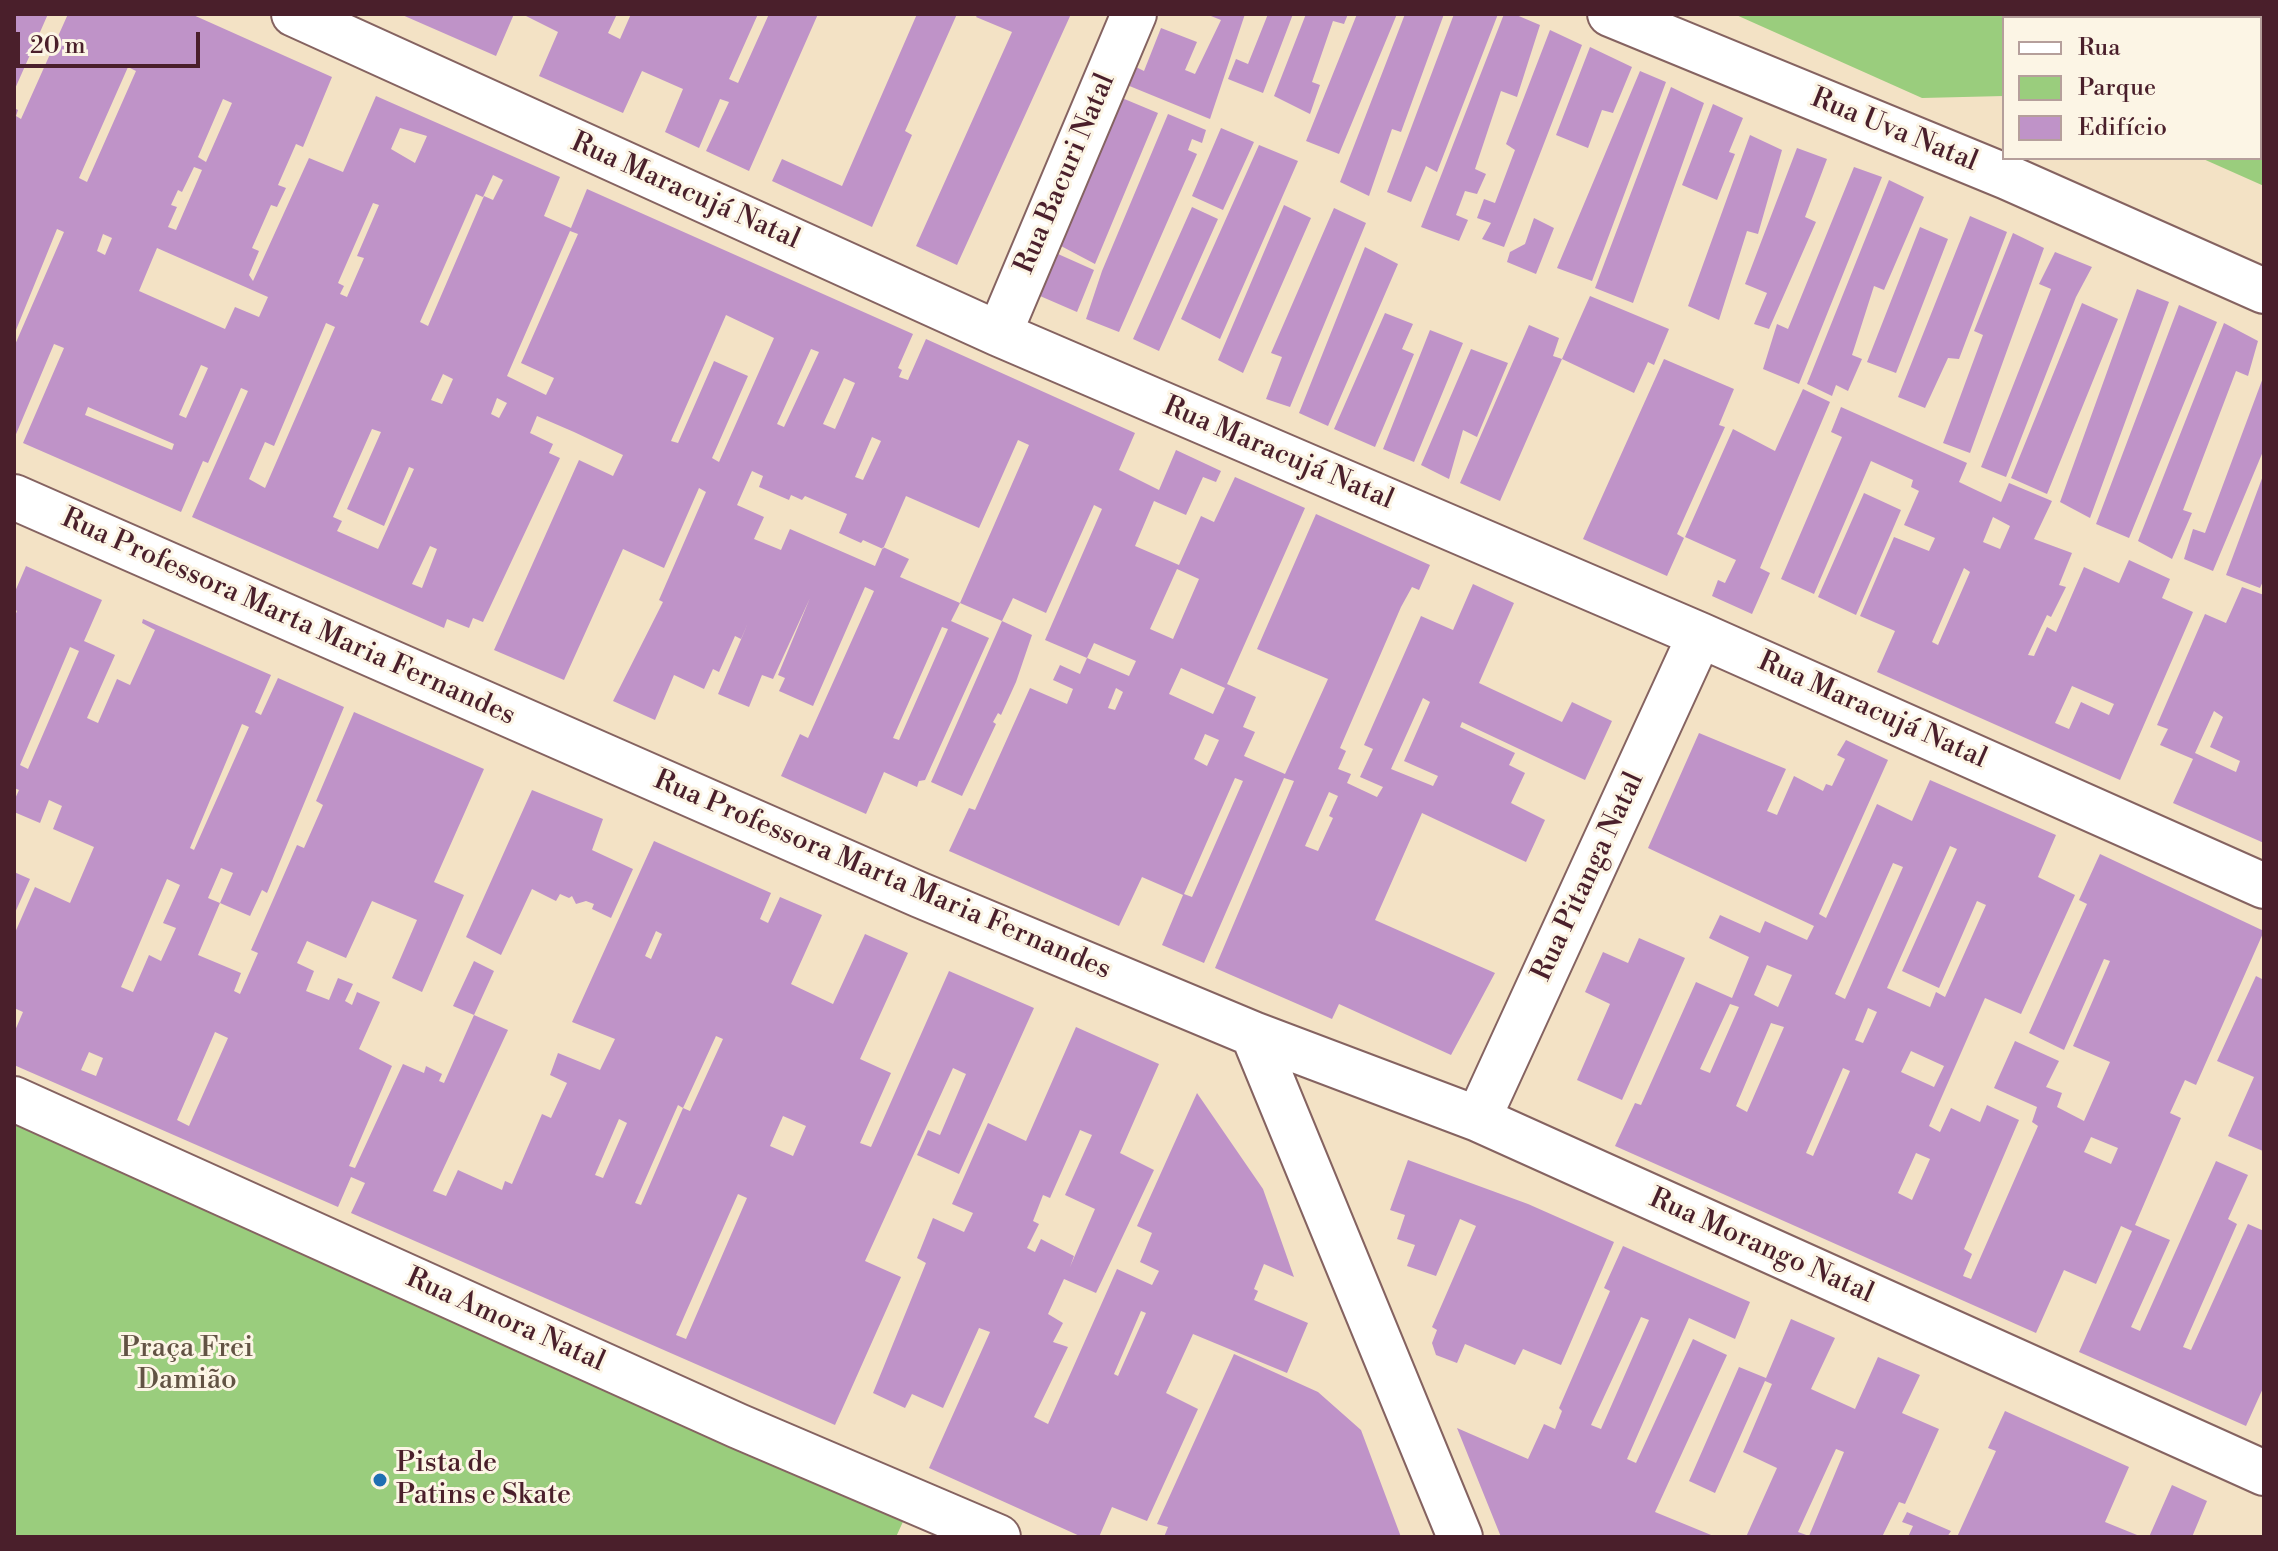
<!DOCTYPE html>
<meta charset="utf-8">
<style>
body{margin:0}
#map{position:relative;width:2278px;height:1551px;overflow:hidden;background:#f3e2c5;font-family:"Libre Bodoni",serif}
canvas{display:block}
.frame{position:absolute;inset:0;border:16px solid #4a1f2b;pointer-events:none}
.legend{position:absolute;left:2002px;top:16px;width:260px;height:144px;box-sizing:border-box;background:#fcf5e5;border:2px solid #b59f9b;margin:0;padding:10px 14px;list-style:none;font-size:24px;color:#4a1f2b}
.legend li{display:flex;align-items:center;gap:16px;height:40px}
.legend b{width:40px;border:2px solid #b59f9b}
.scale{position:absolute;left:16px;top:32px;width:184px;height:36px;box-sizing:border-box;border:4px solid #4a1f2b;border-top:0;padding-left:10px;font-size:24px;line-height:28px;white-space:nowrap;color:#4a1f2b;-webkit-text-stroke:6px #fcf5e5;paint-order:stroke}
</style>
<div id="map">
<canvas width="2278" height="1551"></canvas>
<div class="frame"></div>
<ul class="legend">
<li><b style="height:10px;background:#fff"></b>Rua</li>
<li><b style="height:22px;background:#9acd7d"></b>Parque</li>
<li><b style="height:22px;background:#bf93c8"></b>Edifício</li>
</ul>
<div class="scale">20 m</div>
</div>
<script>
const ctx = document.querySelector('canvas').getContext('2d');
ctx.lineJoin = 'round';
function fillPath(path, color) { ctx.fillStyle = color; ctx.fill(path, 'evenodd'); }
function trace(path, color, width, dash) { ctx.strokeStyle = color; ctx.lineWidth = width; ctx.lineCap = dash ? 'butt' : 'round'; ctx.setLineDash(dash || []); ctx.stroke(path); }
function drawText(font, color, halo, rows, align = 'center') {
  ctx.font = font + ' "Libre Bodoni",serif'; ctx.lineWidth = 6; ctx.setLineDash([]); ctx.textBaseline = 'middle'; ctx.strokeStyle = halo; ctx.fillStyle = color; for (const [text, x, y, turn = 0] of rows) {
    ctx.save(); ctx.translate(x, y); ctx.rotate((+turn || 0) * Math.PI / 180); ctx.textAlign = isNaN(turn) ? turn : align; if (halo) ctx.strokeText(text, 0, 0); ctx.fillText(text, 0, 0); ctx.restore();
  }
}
const green = new Path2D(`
 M1734,14H2264V186L2201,158H2260V18H2004V96L1922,98Z
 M14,1099L911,1504L896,1537H14Z`);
const stream = new Path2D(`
 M2227,14L2242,18
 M2260,23L2264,24`);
const building = new Path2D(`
 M14,14H48L14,91Z
 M68,14H191L332,77L303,147L296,144L278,185L286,188L277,207L271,205L252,248L259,251L249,275L253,281L309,158L343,172L376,96L560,177L544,216L571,228L587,189L913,334L898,368L902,370L899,377L908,380L926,339L1135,433L1119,470L1159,490L1176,450L1221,471L1216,482L1203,477L1186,515L1154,501L1135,546L1179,565L1201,516L1214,522L1235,477L1305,508L1227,684L1256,697L1243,727L1255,732L1244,756L1285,774L1328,679L1257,649L1316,514L1430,565L1419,590L1412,587L1401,607L1340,748L1346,751L1338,769L1351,774L1347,783L1377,797L1383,787L1360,777L1373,749L1364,745L1421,616L1453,630L1473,584L1514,603L1479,683L1562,722L1572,702L1612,721L1585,780L1462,722L1460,727L1515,753L1509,765L1525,773L1511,803L1545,820L1526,862L1422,813L1375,920L1495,973L1451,1055L1339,1004L1332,1019L1215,968L1294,781L1284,778L1204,963L1162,945L1183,895L1142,877L1119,926L949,851L969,808L975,810L1030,688L1067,704L1073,689L1053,680L1060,665L1080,674L1087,658L1129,676L1136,661L1094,643L1087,658L1045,640L1102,509L1094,505L1046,613L1013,598L1002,621L960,603L1029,445L1018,440L979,528L906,496L883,549L863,540L861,543L839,533L847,514L805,496L802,500L791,495L789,500L759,487L763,476L752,471L737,505L764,517L754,539L781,550L790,529L875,566L883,547L909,559L900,577L960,603L951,621L989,638L925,780L919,781L917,787L884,772L866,814L781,776L800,734L808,738L874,591L865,587L813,706L779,691L785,678L778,675L810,598L773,679L762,675L749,707L718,694L748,623L741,639L735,636L719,672L713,669L704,689L674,675L655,720L613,701L663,602L659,600L706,492L699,488L664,568L623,549L564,680L494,650L579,460L613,476L623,455L574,432L537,416L530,433L553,444L549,453L560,458L483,622L473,618L469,628L447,619L444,628L192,517L248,391L241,388L208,463L203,461L181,512L23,443L64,348L54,344L14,439V347L64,232L57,229L14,335V108L18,110L16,116L21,119ZM128,67L136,71L87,182L79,178ZM223,99L232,103L206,162L198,157ZM400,128L427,136L415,163L391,149ZM194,167L202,170L176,230L168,227L177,207L171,205L178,190L182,192ZM493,175L503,180L493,200L484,196L428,326L420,322L476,194L483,197ZM373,203L379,205L357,256L364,258L347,297L340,294L344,286L338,283ZM570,231L578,234L521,363L554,378L546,395L507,376ZM103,234L112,238L105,255L97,251ZM157,248L268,297L259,317L235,307L225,329L139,291ZM726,315L774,338L719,462L712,458L748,376L714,361L678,443L671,441ZM326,323L335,327L265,488L249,479L265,442L274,446ZM811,349L819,352L784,427L777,424ZM201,365L208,368L186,418L179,415ZM443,374L453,379L442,404L431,400ZM844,378L855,383L835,429L823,424ZM497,398L507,403L499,418L491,414ZM88,407L174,444L172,450L85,415ZM372,429L381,432L347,509L384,526L409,467L414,469L378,549L337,531L342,521L333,517ZM872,437L881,441L863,480L855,477ZM430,546L437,549L422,588L412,584ZM1177,569L1199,579L1173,639L1150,629ZM942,627L948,629L899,740L893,738ZM1181,668L1225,688L1213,714L1169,694ZM1116,688L1123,692L1115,710L1108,708ZM1423,698L1430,702L1404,761L1438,776L1433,786L1391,769ZM1205,734L1219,740L1207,766L1194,759ZM1235,778L1243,781L1192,897L1184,894ZM1329,792L1338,796L1329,816L1333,818L1318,851L1305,846Z
 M400,14H514L496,56Z
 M522,14H617L608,33L620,39L631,14H758L729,79L738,83L769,14H818L749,171L706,151L729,102L720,99L699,148L665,132L683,89L642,71L623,113L539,76L558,32Z
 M917,14H957L905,131L912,135L872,227L772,181L782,159L842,186Z
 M978,14H1071L957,265L916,246L1012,32L976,17Z
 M1206,14H1245L1210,119L1127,85L1134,66L1144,71L1161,28L1197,42L1185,70L1195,74L1221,20Z
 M1268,14H1293L1263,93L1228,79L1236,59L1248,64Z
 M1306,14H1348L1344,24L1333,21L1312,82L1320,85L1310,114L1274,96Z
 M1357,14H1397L1339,154L1306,141Z
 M1405,14H1444L1401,132L1392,129L1369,196L1340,182Z
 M1454,14H1498L1437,172L1426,166L1411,202L1387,192Z
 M1504,14H1514L1540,25L1517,97L1501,91L1475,169L1486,174L1477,194L1465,191L1456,215L1468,220L1459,241L1421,227Z
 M1550,30L1582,45L1504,247L1482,239L1491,223L1477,218L1484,199L1495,203L1515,150L1506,144Z
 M1590,47L1632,67L1613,113L1602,110L1588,148L1556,135Z
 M1640,71L1666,82L1592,281L1557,268Z
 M1671,87L1704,103L1633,303L1595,288Z
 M1122,98L1158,113L1095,264L1061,246Z
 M1713,104L1743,118L1729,152L1735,154L1717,200L1682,185Z
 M1168,114L1206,130L1202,143L1192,139L1188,150L1197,154L1119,332L1086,319L1102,271Z
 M1221,128L1254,142L1223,210L1192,196Z
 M1750,135L1782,150L1758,234L1747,231L1719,320L1688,306Z
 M1259,145L1298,161L1220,339L1181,319Z
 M1797,148L1827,159L1805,217L1816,222L1769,329L1754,324L1767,293L1745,284Z
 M1854,167L1882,177L1799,384L1763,369L1777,324L1788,329Z
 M1889,180L1924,197L1884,290L1874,286L1852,355L1862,359L1848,391L1836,385L1832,396L1807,384Z
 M1284,205L1311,218L1243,373L1218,360Z
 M1192,207L1218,219L1159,351L1133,339Z
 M1334,208L1366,223L1290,407L1266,399L1282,357L1271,353Z
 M1970,216L2007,232L1959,359L1948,358L1925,408L1898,397Z
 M1534,218L1554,228L1536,274L1507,262L1510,252L1525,244Z
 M1920,227L1948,239L1896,373L1867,362Z
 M2013,233L2044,248L1970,453L1943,443L1983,335L1974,331Z
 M1365,247L1398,264L1328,426L1299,413Z
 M2055,252L2092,267L2076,297L2006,477L1981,467L2051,289L2039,284Z
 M1058,254L1094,270L1077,312L1040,296Z
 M2137,289L2169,302L2090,518L2060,502Z
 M1590,296L1669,329L1654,365L1648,362L1634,393L1562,359Z
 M2082,303L2118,319L2047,494L2011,478Z
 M2179,305L2217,322L2129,538L2096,524Z
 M1385,313L1413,324L1402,349L1414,354L1375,447L1334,429Z
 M2224,323L2258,341L2248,376L2236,371L2183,510L2192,513L2172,559L2138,541Z
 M1529,325L1559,338L1553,356L1562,359L1500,501L1460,483Z
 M1430,330L1463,343L1414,462L1383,449Z
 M1471,349L1508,363L1477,437L1463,430L1449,479L1421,465Z
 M1664,359L1734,389L1719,425L1725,427L1677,534L1684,538L1667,576L1583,539Z
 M2264,375V449L2213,571L2184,559L2193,529L2205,533Z
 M1803,389L1830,402L1760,568L1770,573L1752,614L1712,596L1718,580L1725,583L1736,560L1685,537L1733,429L1775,451Z
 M1841,407L1967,463L1959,482L2001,502L2009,483L2052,501L2034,539L2072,553L2059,585L2066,587L2051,617L2047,615L2028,655L2034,656L2047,627L2056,632L2084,567L2119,583L2129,560L2170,579L2162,598L2193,612L2120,780L1877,672L1895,631L1860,616L1894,537L1929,551L1935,538L1904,525L1919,491L1911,487L1913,480L1871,461L1814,594L1781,579L1842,437L1831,432ZM1993,517L2010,526L2000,549L1983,542ZM1964,568L1970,572L1938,645L1932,642ZM2072,686L2114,704L2109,715L2081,702L2069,729L2055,723Z
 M2264,473V579L2260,588L2226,575Z
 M1864,493L1901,510L1856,615L1818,597Z
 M26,566L102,600L84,641L115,655L87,718L98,723L117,679L130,685L155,630L142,623L143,619L271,675L255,712L261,715L278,678L344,707L267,893L262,890L250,916L220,903L233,873L221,868L208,898L220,903L198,955L241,973L234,991L240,994L258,953L251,950L297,845L304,848L323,805L316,801L354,712L484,769L434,882L464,895L422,992L392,978L417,920L372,901L346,958L307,941L297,963L314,971L306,991L329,1000L338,978L353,984L345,1001L352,1005L357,992L380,1002L359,1049L392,1066L349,1166L355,1168L403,1064L424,1073L426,1066L442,1074L439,1081L444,1083L474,1015L508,1030L433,1191L446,1196L458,1170L502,1190L505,1181L512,1184L542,1114L551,1118L567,1083L550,1075L558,1053L600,1070L615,1039L572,1022L654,841L771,893L760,919L768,923L780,897L822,915L791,984L833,1004L865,934L908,953L860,1059L891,1073L860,1143L871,1147L949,971L1034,1008L959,1174L917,1155L928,1130L940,1135L966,1074L953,1068L865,1261L901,1277L835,1425L351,1213L365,1183L351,1177L338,1207L14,1065V1033L23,1012L14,1008V935L35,887L70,903L94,847L53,829L62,806L49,800L40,823L14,812V801L24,779L19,790L14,788V618L17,611L14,609V594ZM70,647L79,651L28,769L20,765ZM242,724L249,727L194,850L190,848ZM167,879L180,885L163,923L176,928L161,961L149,955L133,992L121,987ZM656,931L662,934L651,959L645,956ZM215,1032L228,1038L189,1126L177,1120ZM716,1036L723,1039L690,1111L683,1108L641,1205L635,1203L678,1105L683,1108ZM89,1052L103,1058L96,1076L81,1070ZM783,1116L806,1126L793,1156L770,1146ZM619,1119L627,1123L603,1178L595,1175ZM738,1194L747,1198L686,1339L676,1335Z
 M2242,587L2264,595V843L2173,803L2193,759L2160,745L2168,729L2157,725L2205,614L2226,623ZM2214,711L2223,717L2210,747L2240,761L2236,772L2195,753Z
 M1002,621L1032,635L1016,682L1001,715L998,713L993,722L996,724L962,796L931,782Z
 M1699,733L1786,769L1767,811L1777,815L1794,776L1823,791L1826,784L1832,786L1845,759L1837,755L1846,740L1888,760L1819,914L1826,918L1877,804L1912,821L1930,780L2056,835L2038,877L2075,895L2021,1014L1985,998L1929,1126L1940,1132L1951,1108L1980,1122L1987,1105L2019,1120L1964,1249L1972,1254L1963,1276L1971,1279L2038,1126L2032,1122L2037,1107L1994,1088L2015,1041L2059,1061L2046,1087L2062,1093L2057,1107L2084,1121L2110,1062L2073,1046L2110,961L2104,959L2064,1050L2029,1033L2087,904L2079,900L2100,854L2264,931L2196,1085L2185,1080L2170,1113L2181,1118L2135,1225L2170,1240L2131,1327L2140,1331L2216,1161L2248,1175L2228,1219L2237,1224L2183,1347L2191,1350L2248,1224L2264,1231V1386L2246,1426L2079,1352L2132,1231L2121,1226L2096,1284L2064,1270L2036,1333L1615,1146L1635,1103L1641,1105L1696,982L1732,998L1749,957L1709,938L1720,915L1760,933L1765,921L1807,940L1814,926L1648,848ZM1950,846L1957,849L1902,971L1939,988L1977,901L1986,905L1945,997L1936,992L1930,1007L1887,988ZM1893,863L1903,867L1845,999L1835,994ZM1767,965L1792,975L1778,1007L1754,995ZM1730,1004L1739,1007L1710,1073L1700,1069ZM1868,1008L1877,1012L1863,1043L1855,1040ZM1771,1023L1784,1027L1747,1112L1736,1106ZM1911,1051L1944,1066L1934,1087L1901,1072ZM1843,1068L1850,1071L1813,1156L1806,1153ZM2091,1137L2118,1148L2111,1164L2084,1152ZM1916,1153L1930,1159L1912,1200L1898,1193Z
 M532,790L603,819L592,850L633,869L611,918L592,909L594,904L586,901L576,904L572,896L569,898L560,894L556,901L532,889L501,955L466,937Z
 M14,872L30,879L14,915Z
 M1639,938L1685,958L1622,1100L1577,1080L1610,1004L1585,992L1603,952L1628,963Z
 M474,961L494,971L474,1015L453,1006Z
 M2256,976L2264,980L2263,1151L2228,1136L2254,1077L2217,1061Z
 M1076,1027L1159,1064L1120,1153L1154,1170L1096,1293L1064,1279L1048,1314L1063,1323L1053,1342L1068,1347L1034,1417L1048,1424L1117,1269L1152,1285L1159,1271L1140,1262L1152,1233L1137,1226L1197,1093L1263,1189L1294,1277L1264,1264L1254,1289L1258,1291L1254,1300L1308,1323L1287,1373L1193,1334L1166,1393L1198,1409L1147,1521L1112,1507L1099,1537H1082L929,1468L990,1332L979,1328L943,1408L912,1394L905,1408L873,1393L926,1263L917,1258L933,1218L964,1232L973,1213L952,1204L988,1123L1026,1141ZM1080,1130L1092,1135L1065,1195L1095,1209L1070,1267L1074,1256L1041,1239L1035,1252L1027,1248L1039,1224L1033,1221L1043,1195L1050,1198ZM1141,1311L1146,1313L1118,1376L1114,1374Z
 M1408,1160L1528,1204L1614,1242L1561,1365L1523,1349L1515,1365L1465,1344L1457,1363L1436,1355L1432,1343L1437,1330L1432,1327L1476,1226L1460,1219L1436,1276L1407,1266L1415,1245L1397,1239L1405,1215L1390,1210Z
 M1623,1246L1750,1302L1735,1339L1689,1318L1627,1459L1636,1463L1693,1339L1727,1355L1655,1512L1716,1537H1501L1457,1428L1528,1459L1544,1424L1555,1429L1562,1411L1559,1408L1610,1291L1604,1288ZM1641,1317L1649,1320L1601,1429L1591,1425Z
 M1791,1319L1835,1338L1811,1389L1855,1409L1878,1357L1920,1375L1902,1413L1939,1429L1905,1504L1899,1502L1882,1537H1746L1777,1468L1743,1452L1772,1384L1765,1381L1715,1493L1689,1481L1739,1367L1766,1378ZM1836,1449L1844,1452L1809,1536L1798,1532Z
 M1234,1354L1318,1392L1361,1430L1401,1537H1164L1168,1527L1157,1524Z
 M2005,1411L2129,1467L2105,1522L2142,1537H1957L1996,1451L1988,1448Z
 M2172,1485L2207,1501L2192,1537H2149Z
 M1907,1512L1951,1531L1947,1537H1908L1913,1526L1902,1522Z`);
const minor = new Path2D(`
 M294,14L999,334L1700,635L2264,886
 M1610,14L2007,177L2264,291
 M999,334L1134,14
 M14,497L920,895L1253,1034L1460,1537
 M1253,1034L1478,1119L2264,1473
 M14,1099L738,1426L998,1537
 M1478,1119L1700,635`);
const markers = [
 [380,1480,8,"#1f6fb2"]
];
const streetNames = [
 ["Rua Uva Natal",1894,131,22],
 ["Rua Bacuri Natal",1066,174,-67],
 ["Rua Maracujá Natal",685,192,24],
 ["Rua Maracujá Natal",1278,454,23],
 ["Rua Professora Marta Maria Fernandes",288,618,24],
 ["Rua Maracujá Natal",1872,711,24],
 ["Rua Professora Marta Maria Fernandes",882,876,23],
 ["Rua Pitanga Natal",1589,877,-65],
 ["Rua Morango Natal",1761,1247,24],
 ["Rua Amora Natal",505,1321,24]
];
const parkNames = [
 ["Praça Frei",187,1349],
 ["Damião",187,1381]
];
const poiNames = [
 ["Pista de",396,1464],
 ["Patins e Skate",396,1496]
];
fillPath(green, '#9acd7d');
trace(stream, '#4eafcd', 18);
fillPath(building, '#bf93c8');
trace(minor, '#856361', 48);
trace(minor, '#fff', 44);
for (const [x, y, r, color] of markers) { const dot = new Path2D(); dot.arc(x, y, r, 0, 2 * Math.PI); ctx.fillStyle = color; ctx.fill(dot); trace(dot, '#fcf5e5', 3); }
drawText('28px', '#4a1f2b', '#fcf5e5', streetNames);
drawText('28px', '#625344', '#fcf5e5', parkNames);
drawText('28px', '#4a1f2b', '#fcf5e5', poiNames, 'left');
</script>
